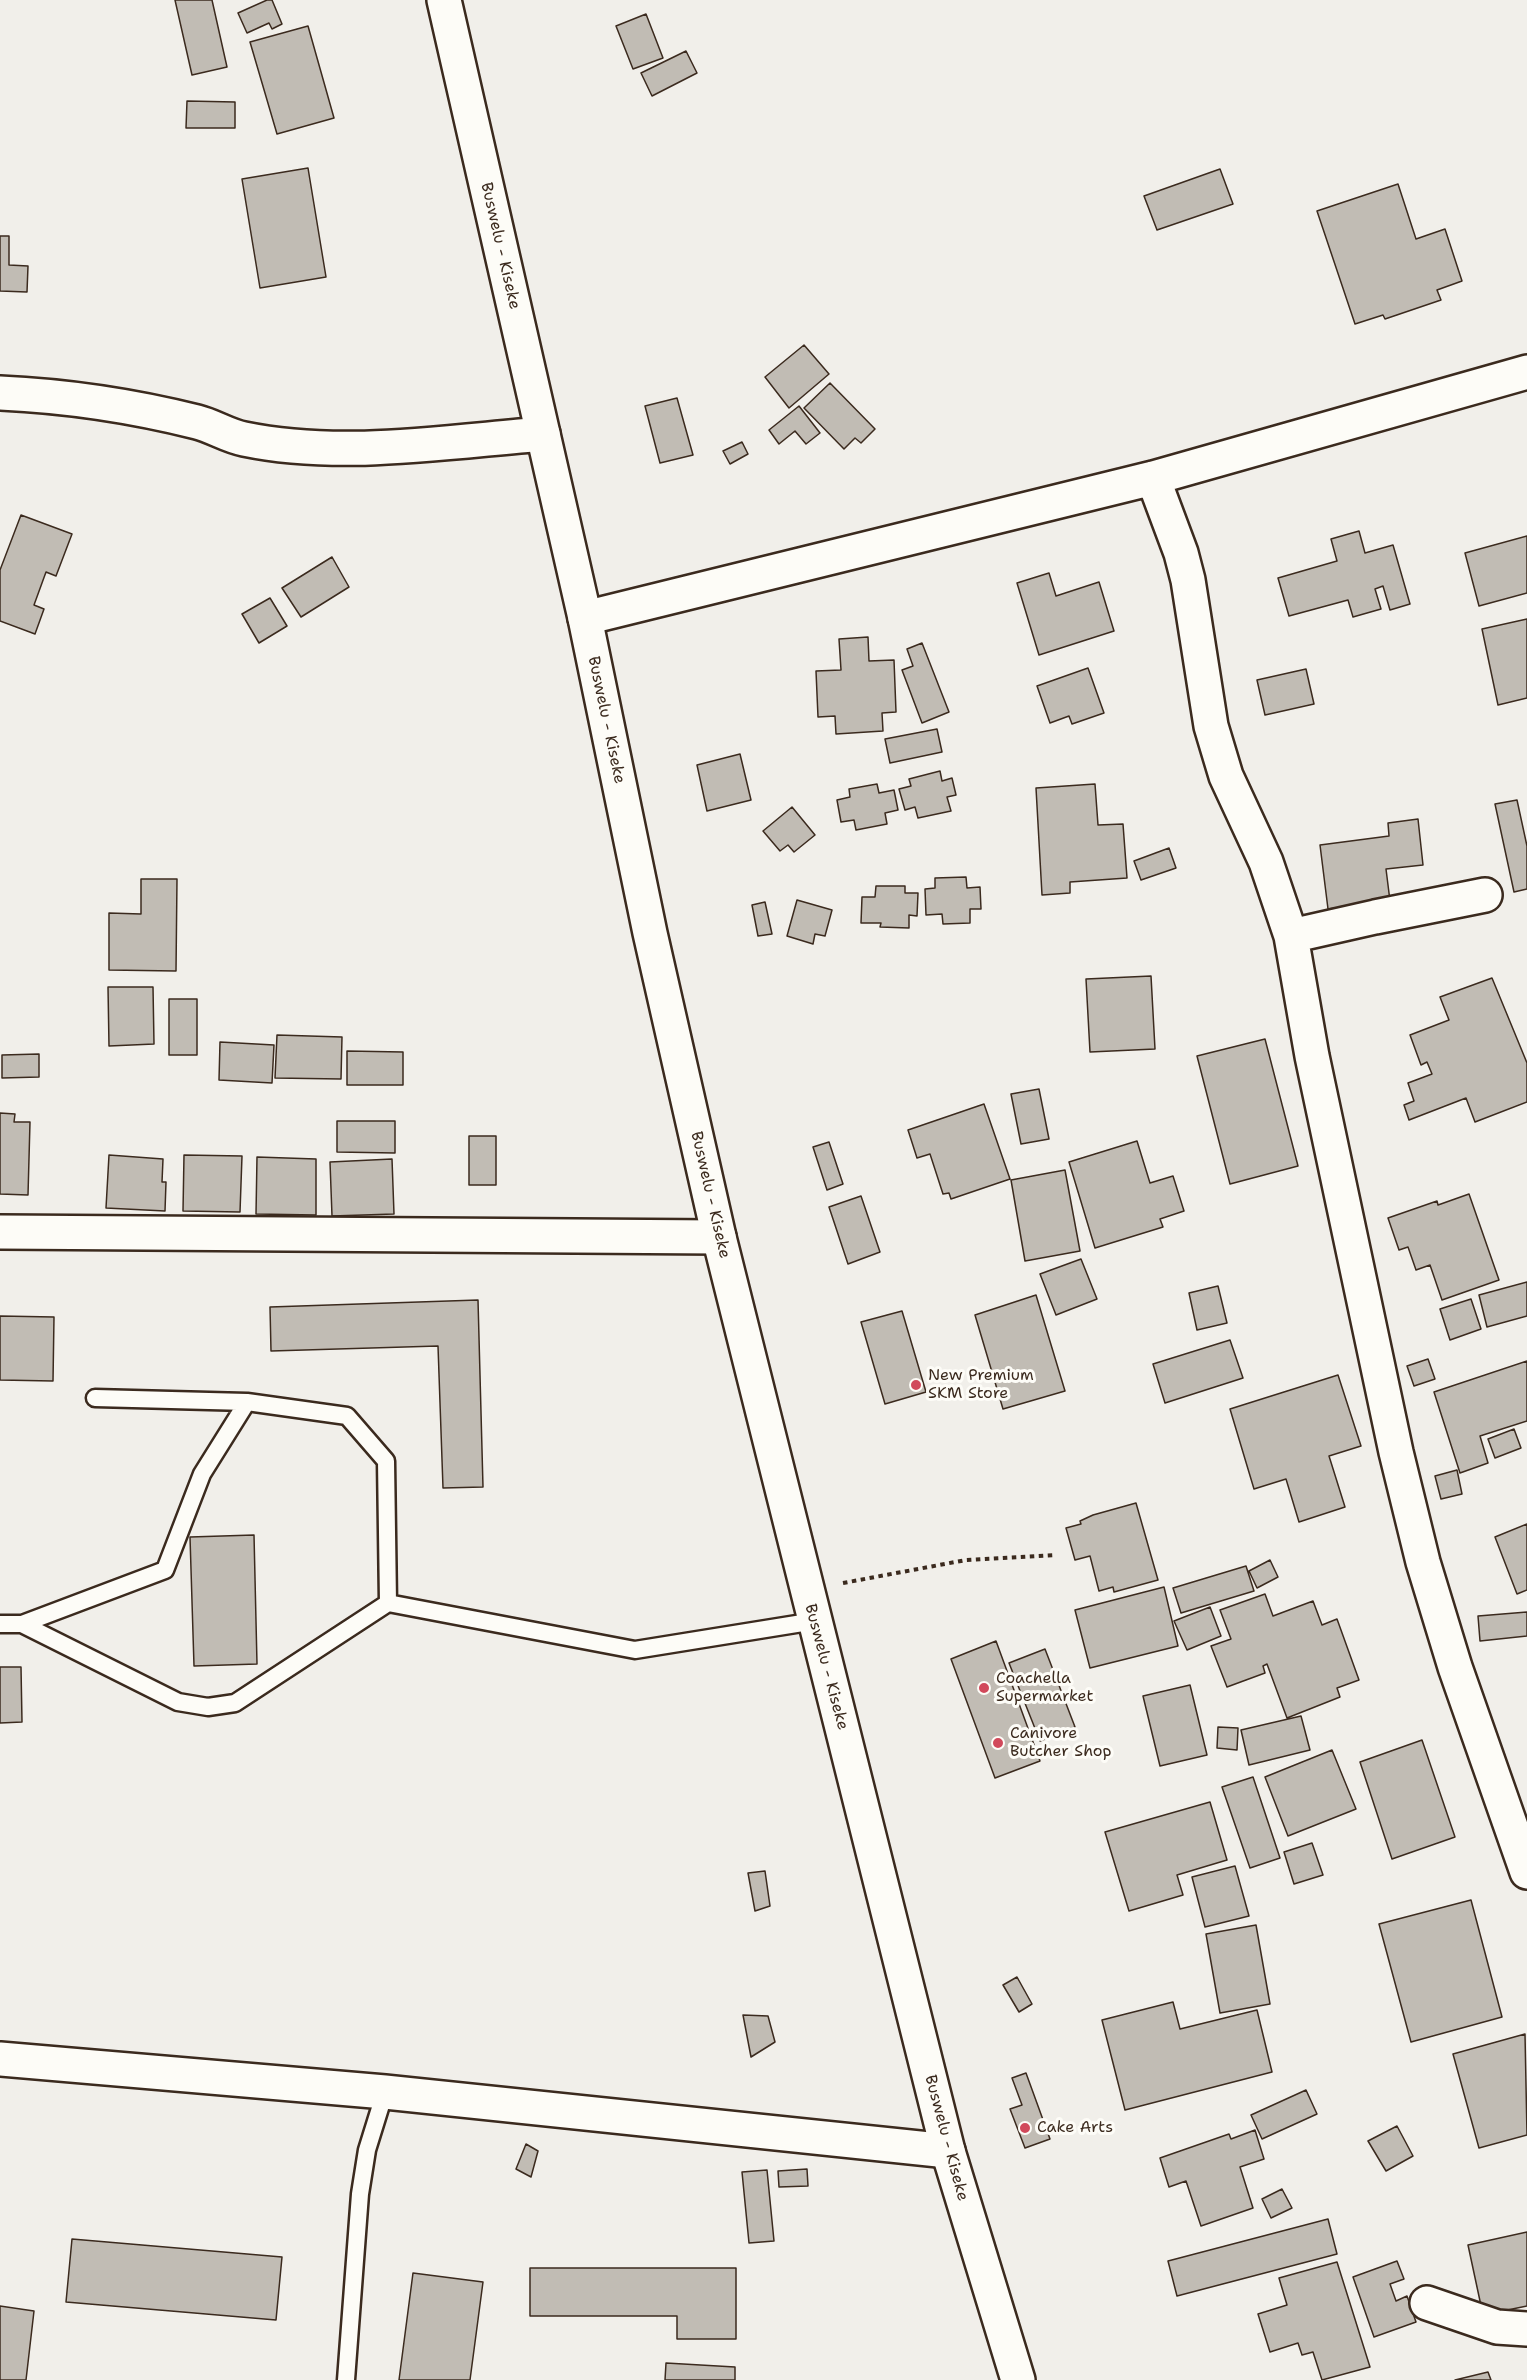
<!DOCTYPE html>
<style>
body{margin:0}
canvas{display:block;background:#f1efea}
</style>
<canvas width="1527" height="2380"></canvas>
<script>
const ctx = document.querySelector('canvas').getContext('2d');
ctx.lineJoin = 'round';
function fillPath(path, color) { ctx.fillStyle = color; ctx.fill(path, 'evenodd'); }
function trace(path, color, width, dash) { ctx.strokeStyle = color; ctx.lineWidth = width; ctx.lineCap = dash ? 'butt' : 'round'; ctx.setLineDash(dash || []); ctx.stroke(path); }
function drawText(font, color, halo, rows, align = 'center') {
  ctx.font = font + ' "Shantell Sans",sans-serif'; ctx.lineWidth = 6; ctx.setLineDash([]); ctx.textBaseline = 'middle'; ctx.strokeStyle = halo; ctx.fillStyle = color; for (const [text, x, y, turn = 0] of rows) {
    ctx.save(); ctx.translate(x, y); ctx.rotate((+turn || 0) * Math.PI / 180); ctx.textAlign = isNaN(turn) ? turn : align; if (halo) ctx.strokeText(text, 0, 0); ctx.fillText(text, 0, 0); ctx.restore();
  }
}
const building = new Path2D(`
 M175,0H212L227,67L192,75Z
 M267,0H272L282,24L272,29L269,23L247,33L238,13Z
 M646,14L663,58L633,69L616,26Z
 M308,26L334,118L277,134L250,42Z
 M686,51L697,73L652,96L641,73Z
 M187,101L235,102V128H186Z
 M308,168L326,277L260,288L242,179Z
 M1220,169L1233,204L1157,230L1144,196Z
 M1398,184L1416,239L1445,229L1462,281L1437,290L1441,300L1385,319L1383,315L1355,324L1317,211Z
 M0,236H9V265L28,266L27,292L0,291Z
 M804,345L829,374L789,408L765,377Z
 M830,383L875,429L861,443L855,438L844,449L804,408Z
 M677,398L693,455L660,463L645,406Z
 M799,406L820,433L806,444L795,431L779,444L769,430Z
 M742,442L748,454L730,464L723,451Z
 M21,515L72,534L56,576L46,572L34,605L44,609L35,634L0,621V570Z
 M1359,531L1365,553L1393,545L1410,604L1390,610L1383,586L1375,589L1381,609L1353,617L1348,600L1289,616L1278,578L1337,561L1331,539Z
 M1527,536V593L1479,606L1465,553Z
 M332,557L349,587L301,617L282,588Z
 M1049,573L1056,596L1099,582L1114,631L1039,655L1017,583Z
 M270,598L287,626L259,643L242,614Z
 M1527,619V698L1498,705L1482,629Z
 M868,637L869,661L894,660L896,712L882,713L883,731L836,734L835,716L818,717L816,671L841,670L839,639Z
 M922,643L949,712L922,723L902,670L913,666L907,649Z
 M1088,668L1104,713L1072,724L1069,716L1050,723L1037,686Z
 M1306,669L1314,704L1265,715L1257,680Z
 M937,729L942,752L890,763L885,739Z
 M740,754L751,800L707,811L697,765Z
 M940,771L942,781L952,778L956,795L947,797L951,811L918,818L915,807L905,810L899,789L911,786L909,779Z
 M877,784L879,793L894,790L898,810L885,813L887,824L856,830L854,820L841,822L837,800L850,797L849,789Z
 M1095,784L1098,825L1123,824L1127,878L1070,882V893L1042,895L1036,788Z
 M1517,800L1527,846V889L1514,892L1495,804Z
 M792,807L815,835L794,852L788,845L780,851L763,831Z
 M1418,819L1423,865L1386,869L1390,901L1328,909L1320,845L1389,836L1388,823Z
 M1169,848L1176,868L1141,880L1134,861Z
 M966,877L967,888L980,887L981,909H970V923L943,924L942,914L926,915L925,889L935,888V878Z
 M141,879H177L176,971L109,970V913L141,914Z
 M876,886H905V893H918L917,916L909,915V928L880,927L881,923H861L862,897H875Z
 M797,900L832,910L825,936L815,934L813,944L787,936Z
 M765,902L772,934L758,936L752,905Z
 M1151,976L1155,1049L1090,1052L1086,979Z
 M1492,978L1527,1063V1102L1475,1122L1466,1098L1409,1120L1404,1105L1414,1101L1408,1083L1432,1074L1427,1062L1421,1065L1410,1035L1449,1020L1440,997Z
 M108,987H153L154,1044L109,1046Z
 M169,999H197V1055H169Z
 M277,1035L342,1037L341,1079L275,1078Z
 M1265,1039L1298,1166L1230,1184L1197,1056Z
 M220,1042L274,1045L272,1083L219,1080Z
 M347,1051L403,1052V1085H347Z
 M39,1054V1077L2,1078V1055Z
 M1039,1089L1049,1139L1021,1144L1011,1094Z
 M984,1104L1010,1179L951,1199L949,1193L943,1194L930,1154L917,1158L908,1130Z
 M0,1113L15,1114L14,1122H30L28,1195L0,1194Z
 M337,1121H395V1153L337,1152Z
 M469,1136H496V1185H469Z
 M1137,1141L1150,1183L1173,1176L1184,1211L1160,1219L1163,1227L1095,1248L1069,1162Z
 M829,1142L843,1184L827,1190L813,1147Z
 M109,1155L163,1159L162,1182H166L165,1211L106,1208Z
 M184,1155L242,1156L240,1212L183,1211Z
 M257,1157L316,1159V1215L256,1214Z
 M392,1159L394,1214L332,1216L330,1162Z
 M1065,1170L1080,1251L1025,1261L1011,1180Z
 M1469,1194L1499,1280L1442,1300L1430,1265L1416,1270L1408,1247L1399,1250L1388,1218L1437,1201L1438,1205Z
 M861,1196L880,1252L848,1264L829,1207Z
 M1081,1259L1097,1299L1056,1315L1040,1274Z
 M1527,1282V1316L1487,1327L1479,1295Z
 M1218,1286L1227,1323L1197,1330L1189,1293Z
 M1036,1295L1065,1391L1003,1409L975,1315Z
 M1471,1299L1481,1329L1450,1340L1440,1309Z
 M478,1300L483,1487L443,1488L438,1346L271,1351L270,1307Z
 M902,1311L926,1392L885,1404L861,1322Z
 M0,1316L54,1317L53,1381L0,1380Z
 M1230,1340L1243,1378L1165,1403L1153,1364Z
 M1428,1359L1435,1379L1414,1386L1407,1366Z
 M1527,1361V1421L1480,1436L1488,1463L1460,1473L1434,1392Z
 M1338,1375L1361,1446L1329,1456L1345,1507L1299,1522L1286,1479L1254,1489L1230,1409Z
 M1514,1429L1521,1448L1495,1458L1488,1439Z
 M1457,1470L1462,1494L1441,1499L1435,1476Z
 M1136,1503L1158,1580L1114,1592L1113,1587L1099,1591L1090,1556L1075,1560L1066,1528L1081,1524L1080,1521L1093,1515Z
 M1527,1524V1590L1517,1594L1495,1537Z
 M254,1535L257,1664L194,1666L190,1537Z
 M1270,1560L1278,1577L1257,1588L1249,1571Z
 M1246,1566L1254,1591L1181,1613L1173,1588Z
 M1164,1587L1178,1646L1090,1668L1075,1610Z
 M1265,1594L1273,1616L1313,1601L1322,1625L1337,1619L1359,1680L1337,1688L1340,1697L1287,1718L1267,1664L1263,1666L1265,1673L1227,1687L1211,1646L1231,1639L1220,1610Z
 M1210,1607L1221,1636L1187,1650L1174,1621Z
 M1527,1612V1636L1480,1641L1478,1616Z
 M996,1641L1040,1761L995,1778L951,1659Z
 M1045,1649L1075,1727L1040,1741L1009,1663Z
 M0,1667H21L22,1722L0,1723Z
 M1190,1685L1207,1755L1160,1766L1143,1696Z
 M1301,1716L1310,1750L1249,1765L1241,1730Z
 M1218,1727L1238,1728L1237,1750L1217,1748Z
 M1422,1740L1455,1837L1392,1859L1360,1762Z
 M1332,1750L1356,1809L1288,1836L1265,1777Z
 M1253,1777L1280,1858L1250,1868L1222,1787Z
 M1210,1802L1227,1860L1177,1875L1183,1895L1129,1911L1105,1832Z
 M1312,1843L1323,1875L1294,1884L1284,1852Z
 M1235,1866L1249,1916L1205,1927L1192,1877Z
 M765,1871L770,1906L755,1911L748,1873Z
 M1471,1900L1502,2017L1411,2042L1379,1924Z
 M1256,1925L1270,2004L1220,2013L1206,1934Z
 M1017,1977L1032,2004L1019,2012L1003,1985Z
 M1173,2002L1180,2029L1257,2010L1272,2072L1125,2110L1102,2020Z
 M743,2015L768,2016L775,2042L751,2057Z
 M1525,2034L1527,2135L1479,2148L1453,2054Z
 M1026,2073L1050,2139L1025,2148L1010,2109L1022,2105L1012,2078Z
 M1306,2090L1317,2114L1262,2139L1251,2115Z
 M1397,2126L1413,2156L1386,2171L1368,2141Z
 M1255,2130L1264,2159L1240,2167L1253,2208L1201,2226L1186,2181L1169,2187L1160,2158L1229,2134L1231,2139Z
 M526,2144L538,2151L531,2177L516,2169Z
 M807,2169L808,2186L779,2187L778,2171Z
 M767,2170L774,2241L749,2243L742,2172Z
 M1282,2189L1292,2208L1271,2218L1262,2199Z
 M1328,2219L1337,2254L1177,2296L1168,2261Z
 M1527,2232V2306L1483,2315L1468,2245Z
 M72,2239L282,2257L276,2320L66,2302Z
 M1397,2261L1404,2279L1390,2284L1396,2301L1407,2296L1416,2322L1374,2337L1353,2277Z
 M1337,2262L1370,2367L1322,2380L1313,2352L1302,2355L1298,2343L1270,2352L1258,2314L1287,2305L1279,2278Z
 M530,2268H736V2339H677V2316H530Z
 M413,2273L483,2282L470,2380H399Z
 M0,2306L34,2311L26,2380H0Z
 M666,2363L735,2367V2380H665Z
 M1488,2372L1491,2380H1455Z`);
const path = new Path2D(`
 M843,1583L966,1560L1056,1555`);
const lane = new Path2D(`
 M95,1398L247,1402L347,1416L386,1461L388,1603
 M0,1624H22L178,1702L208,1707L235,1703L388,1603L635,1650L815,1621
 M22,1624L165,1570L202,1474L247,1402
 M346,2380L360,2194L367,2150L385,2092`);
const street = new Path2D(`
 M0,393C66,396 133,406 197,422C213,426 228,436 244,439C341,459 445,442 543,434
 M1153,478L1181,553L1188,580L1211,726L1226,776L1266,862L1291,936L1312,1056L1396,1452L1423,1562L1455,1667L1527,1872
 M585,618L1153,478L1527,372
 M1291,936L1375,917L1485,895
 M0,1232L719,1237
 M0,2059L385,2092L948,2151
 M1427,2303L1497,2327L1527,2329`);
const secondary = new Path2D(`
 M444,0L585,618L650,933L719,1237L948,2151L1018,2380`);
const markers = [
 [916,1385,6,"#d1495b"],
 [984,1688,6,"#d1495b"],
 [998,1743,6,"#d1495b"],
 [1025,2128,6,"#d1495b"]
];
const streetNames = [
 ["Buswelu - Kiseke",500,246,77],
 ["Buswelu - Kiseke",606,720,78],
 ["Buswelu - Kiseke",710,1195,77],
 ["Buswelu - Kiseke",826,1667,75],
 ["Buswelu - Kiseke",946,2138,75]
];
const poiNames = [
 ["New Premium",928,1376],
 ["SKM Store",928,1394],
 ["Coachella",996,1679],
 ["Supermarket",996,1697],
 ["Canivore",1010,1734],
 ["Butcher Shop",1010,1752],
 ["Cake Arts",1037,2128]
];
fillPath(building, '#c1bcb4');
trace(building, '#3b2a1e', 1.5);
trace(lane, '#3b2a1e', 21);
trace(street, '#3b2a1e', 38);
trace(secondary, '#3b2a1e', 38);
trace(path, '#3b2a1e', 4, [4.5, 4.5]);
trace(lane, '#fdfcf7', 16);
trace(street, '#fdfcf7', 33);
trace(secondary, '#fdfcf7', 33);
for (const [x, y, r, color] of markers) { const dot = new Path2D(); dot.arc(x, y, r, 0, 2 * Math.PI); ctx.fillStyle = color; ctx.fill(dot); trace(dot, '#fdfcf7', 2); }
drawText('16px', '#3b2a1e', '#fdfcf7', streetNames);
drawText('16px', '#3b2a1e', '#fdfcf7', poiNames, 'left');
</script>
